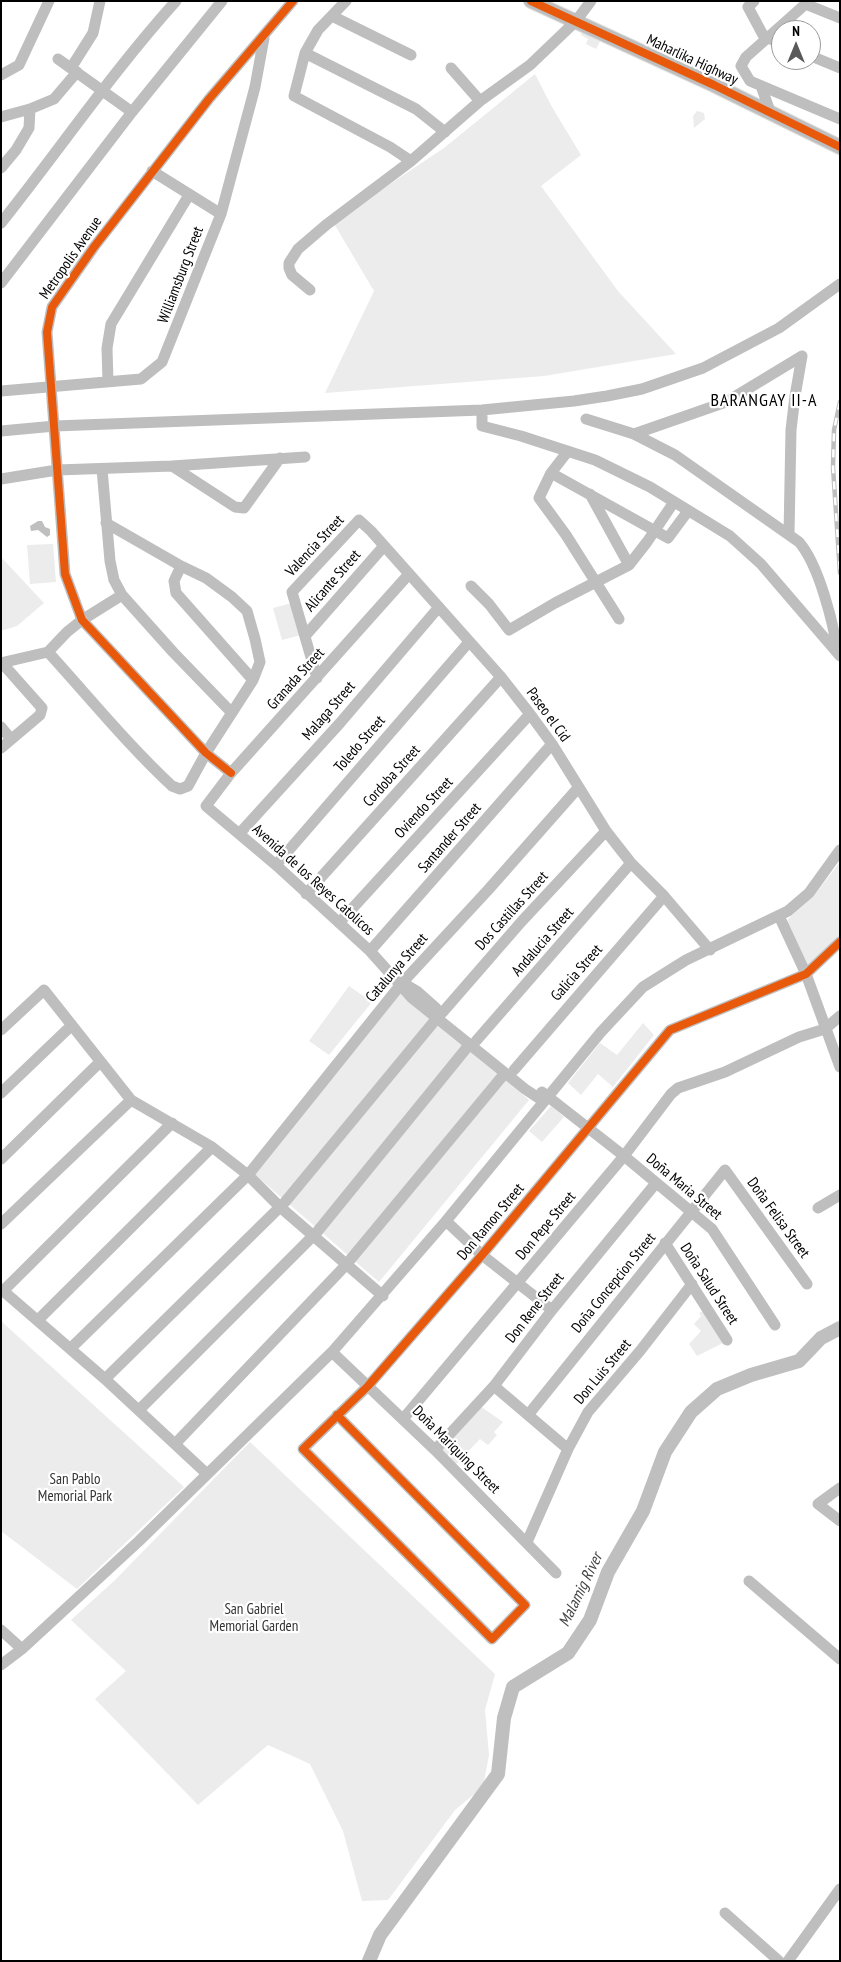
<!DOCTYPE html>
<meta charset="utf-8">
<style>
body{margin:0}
#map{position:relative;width:841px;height:1962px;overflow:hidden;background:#fff;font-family:"PT Sans Narrow",sans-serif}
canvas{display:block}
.frame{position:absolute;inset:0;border:2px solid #000;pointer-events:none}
.north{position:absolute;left:771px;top:20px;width:50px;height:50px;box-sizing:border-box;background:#fff;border:1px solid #999;border-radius:50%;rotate:0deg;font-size:14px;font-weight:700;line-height:20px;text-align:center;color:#000}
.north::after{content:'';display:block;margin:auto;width:18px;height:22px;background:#595959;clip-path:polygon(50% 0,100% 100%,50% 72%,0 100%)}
</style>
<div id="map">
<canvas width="841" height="1962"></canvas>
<div class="frame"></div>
<div class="north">N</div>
</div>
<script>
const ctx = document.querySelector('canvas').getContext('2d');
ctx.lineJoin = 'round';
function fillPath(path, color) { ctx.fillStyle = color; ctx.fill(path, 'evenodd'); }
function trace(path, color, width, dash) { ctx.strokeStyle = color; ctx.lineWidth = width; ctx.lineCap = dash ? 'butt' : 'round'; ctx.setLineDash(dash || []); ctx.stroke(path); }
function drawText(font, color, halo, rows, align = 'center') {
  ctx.font = font + ' "PT Sans Narrow",sans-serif'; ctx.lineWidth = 4.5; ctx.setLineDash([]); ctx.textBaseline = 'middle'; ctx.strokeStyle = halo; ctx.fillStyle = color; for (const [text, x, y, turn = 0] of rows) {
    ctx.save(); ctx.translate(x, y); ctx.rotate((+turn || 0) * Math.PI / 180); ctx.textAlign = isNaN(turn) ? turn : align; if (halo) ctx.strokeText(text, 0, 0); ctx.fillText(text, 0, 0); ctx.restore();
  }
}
const green = new Path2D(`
 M584,28L604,34L596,49L586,44L588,39L581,35Z
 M535,74L552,107L581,155L541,186L618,291L676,354L544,376L325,393L374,291L333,222L444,148Z
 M697,111L704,113L705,119L694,128L693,116Z
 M53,544L56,582L30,584L27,545Z
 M1,557L44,603L17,626L1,631Z
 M292,603L301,635L282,640L273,608Z
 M840,862V937L808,966L787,922L789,918L812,898Z
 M349,986L372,1002L329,1055L309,1041Z
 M400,991L529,1100L379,1282L252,1172Z
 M643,1023L654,1035L613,1087L598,1074L581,1095L568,1083L600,1043L617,1055Z
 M551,1106L564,1117L542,1142L529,1131Z
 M705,1310L725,1342L697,1356L689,1344L701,1331L694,1324L701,1316L699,1313Z
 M1,1321L184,1487L77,1589L1,1531Z
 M480,1406L503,1422L494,1432L497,1435L488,1445L480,1439L455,1465L441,1449Z
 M250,1442L495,1674L485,1710L489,1755L483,1787L455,1810L388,1900L362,1901L343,1831L310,1764L268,1745L198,1805L95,1699L126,1671L71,1620L115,1580Z`);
const water = new Path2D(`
 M38,521H42L45,527L50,529V535L47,537L38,530L31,531L30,526Z`);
const river = new Path2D(`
 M369,1961L380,1935L498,1774L504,1718L513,1687L568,1653L590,1620L608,1572L643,1511L665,1452L691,1412L717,1389L751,1375L799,1361L821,1338L840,1328`);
const minor = new Path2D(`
 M346,1L318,30L305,53L294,96L390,147L411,161
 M754,1L748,7L763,35L781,44
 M809,1L746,57L741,66L750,81L840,119
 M805,4L840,18
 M332,16L411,55
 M305,53L416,109L445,132
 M811,56L840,68
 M58,59L132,112
 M71,68L93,33L100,1
 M451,68L480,101
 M1,75L19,65L49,1
 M761,86L771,114
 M1,117L30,109L54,99L77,72
 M1,168L16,150L29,128L30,109
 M152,171L221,214
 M1,223C60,149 113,71 176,1
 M1,283L132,112L222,1
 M310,290L292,275L289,268V263L298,249L326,225L411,161L480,101L530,65L576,21L591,1
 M108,382L107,348L111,324L189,195
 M1,391L141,379L162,362L221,214L255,87L264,38
 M482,410V426L521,436L595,460L650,487L730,536L761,564L840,656
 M586,419L634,434L726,402L802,356
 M1,431L55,426L482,410L574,401L607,396L642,389L703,368L779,328L840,284
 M634,434L675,455L799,542C819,565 833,622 838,653
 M568,451L551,473L539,498L566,535L619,619
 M172,466L235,507L244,508L280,458
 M102,469L110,561L114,580L122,595L173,652L231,712
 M551,473L668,538L688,511
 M1,479L57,470L172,466L305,457
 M590,494L629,565
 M789,534L791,430L795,396L802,356
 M181,566L174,581L176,593L253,680
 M409,574L231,773L206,806L276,865L370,951L412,998L525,1089L543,1101
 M471,586L489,604L509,630L555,603L629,565L647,542L674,502
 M305,636L384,546
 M48,652C89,697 127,744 172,786L180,789L188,786L206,753L253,680L260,662L255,639L247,611L232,597L206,578L181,566L106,523
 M1,663L48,652L67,632L82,620L122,595
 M317,678L292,592L359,520L371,531L501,677L530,714L552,744L606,831L631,863L664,896L710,950
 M1,727L11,739
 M1,748L40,715L42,708L2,663
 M231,773L206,753L82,620L65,574L47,332L52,307L94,247L209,99L293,1
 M239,834L340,723L439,607
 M276,865L469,642
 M306,894L501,677
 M779,916L806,974L840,1067
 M339,923L530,714
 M370,951L552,744
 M403,983L418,992L436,1008
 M442,1013L522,921L606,831
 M1,1030L44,990L131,1100L212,1147L248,1175L280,1207L383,1296
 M476,1041L631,863
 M514,1070L664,896
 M542,1092L624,1156L712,1229L775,1325
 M1,1093L72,1025
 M1,1159L100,1062
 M285,1202L437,1018
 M818,1208L840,1195
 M446,1221L482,1255L552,1310
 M1,1224L131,1100
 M317,1232L469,1045
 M665,1243L727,1340
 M350,1260L505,1073
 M1,1289L105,1379L207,1474
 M3,1291L172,1123
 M38,1320L212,1147
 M70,1349L248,1175L402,983L488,890L578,788
 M332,1352L435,1450L556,1573
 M105,1379L280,1207
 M494,1386L568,1449
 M139,1410L314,1235
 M337,1415L525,1605L492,1639L303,1449L368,1386L482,1255L670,1030L806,974L840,942
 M528,1415L725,1170L807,1284
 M403,1419L624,1156L671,1094L678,1088L725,1072L799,1037L825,1029L840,1016
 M175,1444L346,1265
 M435,1450L494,1386L552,1310L656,1183
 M840,1488L818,1504L840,1521
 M527,1542L568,1449L588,1412L640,1351L692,1284
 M749,1581L840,1659
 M1,1630L22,1649
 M1,1665L22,1649L139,1541L332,1352L446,1221L601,1032L643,987L686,960L788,911L809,893L840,850
 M725,1913L779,1961
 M788,1961L840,1889`);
const major = new Path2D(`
 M531,1L714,85L840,147`);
const rail = new Path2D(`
 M840,402L834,430L833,467L840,573`);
const cycleway = new Path2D(`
 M531,1L714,85L840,147
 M231,773L206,753L82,620L65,574L47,332L52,307L94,247L209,99L293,1
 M337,1415L525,1605L492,1639L303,1449L368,1386L482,1255L670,1030L806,974L840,942`);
const streetNames = [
 ["Maharlika Highway",692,60,25],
 ["Metropolis Avenue",71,258,-55],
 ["Williamsburg Street",181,275,-69],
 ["Valencia Street",315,546,-47],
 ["Alicante Street",333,581,-49],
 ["Granada Street",296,679,-48],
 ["Malaga Street",329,711,-49],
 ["Paseo el Cid",548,715,54],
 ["Toledo Street",360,744,-49],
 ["Cordoba Street",392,776,-48],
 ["Oviendo Street",424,808,-47],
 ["Santander Street",450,838,-49],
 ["Avenida de los Reyes Catolicos",313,880,42],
 ["Dos Castillas Street",512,911,-48],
 ["Andalucia Street",543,942,-49],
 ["Catalunya Street",397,968,-49],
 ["Galicia Street",577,973,-49],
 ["Doña Maria Street",684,1187,40],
 ["Doña Felisa Street",778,1218,54],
 ["Don Ramon Street",491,1222,-50],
 ["Don Pepe Street",546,1226,-50],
 ["Doña Concepcion Street",614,1283,-51],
 ["Doña Salud Street",709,1284,57],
 ["Don Rene Street",535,1308,-52],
 ["Don Luis Street",603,1372,-50],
 ["Doña Mariquing Street",456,1450,45]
];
const parkNames = [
 ["San Pablo",75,1480],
 ["Memorial Park",75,1497],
 ["San Gabriel",254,1610],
 ["Memorial Garden",254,1627]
];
const waterNames = [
 ["Malamig River",581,1590,-64]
];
const quarterNames = [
 ["BARANGAY II-A",764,401]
];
fillPath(green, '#ececec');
fillPath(water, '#bfbfbf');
trace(river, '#bfbfbf', 14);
trace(major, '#dbdbdb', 16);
trace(minor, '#bebebe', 11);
trace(major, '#bebebe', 14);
trace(rail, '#bebebe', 4.5);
trace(rail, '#fff', 2.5, [8]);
trace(cycleway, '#e8590c', 8);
drawText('15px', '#000', '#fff', streetNames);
drawText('15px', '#333', '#fff', parkNames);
drawText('italic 16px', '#444', '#fff', waterNames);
ctx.letterSpacing = '1px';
drawText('18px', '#000', '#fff', quarterNames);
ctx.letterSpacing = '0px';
</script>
